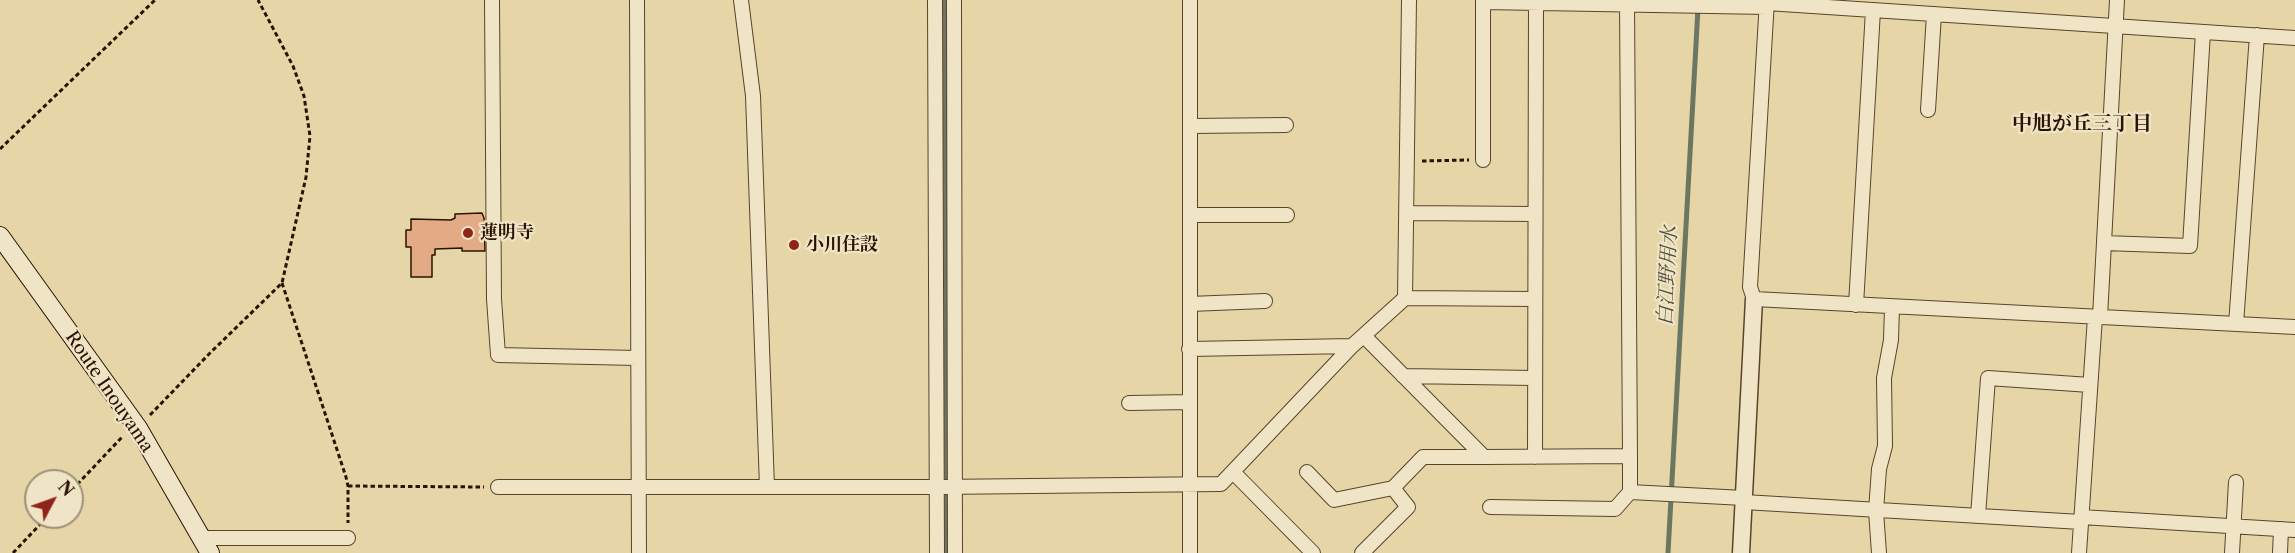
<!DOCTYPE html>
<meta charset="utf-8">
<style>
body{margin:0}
#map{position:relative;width:2295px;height:553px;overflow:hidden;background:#e6d6a7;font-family:"Libre Caslon Text",serif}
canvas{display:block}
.north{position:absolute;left:24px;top:469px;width:60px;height:60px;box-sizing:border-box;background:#efe4c6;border:2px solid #a09077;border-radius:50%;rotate:49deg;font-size:16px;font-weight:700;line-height:24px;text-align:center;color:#2a1301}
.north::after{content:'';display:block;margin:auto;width:21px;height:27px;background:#8f2418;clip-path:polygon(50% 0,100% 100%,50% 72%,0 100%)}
</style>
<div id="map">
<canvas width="2295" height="553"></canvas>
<div class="north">N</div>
</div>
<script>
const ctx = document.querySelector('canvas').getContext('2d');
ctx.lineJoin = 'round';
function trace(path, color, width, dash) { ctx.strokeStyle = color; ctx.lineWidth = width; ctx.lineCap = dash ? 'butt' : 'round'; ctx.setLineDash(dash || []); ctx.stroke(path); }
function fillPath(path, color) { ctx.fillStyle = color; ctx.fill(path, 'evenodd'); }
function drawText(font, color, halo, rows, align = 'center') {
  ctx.font = font + ' "Libre Caslon Text","Noto Serif JP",serif'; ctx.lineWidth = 4.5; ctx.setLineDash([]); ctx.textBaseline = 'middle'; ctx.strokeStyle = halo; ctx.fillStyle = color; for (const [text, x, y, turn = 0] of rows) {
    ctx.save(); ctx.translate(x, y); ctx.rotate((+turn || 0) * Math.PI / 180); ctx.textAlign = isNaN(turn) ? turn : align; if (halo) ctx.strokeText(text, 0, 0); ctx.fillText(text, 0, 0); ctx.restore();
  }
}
const stream = new Path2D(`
 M945,0L947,553
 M1668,553L1698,8`);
const building = new Path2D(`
 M482,213L484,218L485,251H462V248L435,249V255H432V277H411V247H406V230H411V219L451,220L455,218V214Z`);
const path = new Path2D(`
 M0,149L155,0
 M1422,161L1469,160
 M282,283L346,477L348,486V523
 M150,415L209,354L282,283L306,177L310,136L304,96L293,66L258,0
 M348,486L484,487
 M72,490L123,436
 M13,553L47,517`);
const minor = new Path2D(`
 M492,0L494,299L498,355L637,358
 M637,0L639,553
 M741,0L753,96L767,487
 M935,0L937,553
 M954,0L955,553
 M1190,0V553
 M1767,0L1750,287L1754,299L2295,327
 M1483,2L1767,7
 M1767,3L2295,38
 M1928,110L1934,14
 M1190,126L1286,125
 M1483,160V0
 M1407,213L1535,214
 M1190,215H1287
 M2104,243L2190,246L2203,32
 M1405,298L1535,299
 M1190,304L1265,301
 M1856,305L1873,10
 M2100,317L2117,0
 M2236,324L2257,35
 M1364,336L1484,457L1630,456L1627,0
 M1189,349L1352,346
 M1403,376L1534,378
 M1129,403L1190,402
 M1630,456V492L1744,498
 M1535,457L1536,2
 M1233,472L1313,553
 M1307,472L1334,500L1393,488L1423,457H1484
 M498,487H937L1221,484L1352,346L1405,298L1409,0
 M1744,502L2081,522
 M1490,507L1615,509L1630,492
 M1978,516L1988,378L2090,385
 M2081,517L2295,530
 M201,538H348
 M1362,553L1408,507L1393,488
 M1879,553L1876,511L1879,469L1885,446L1884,378L1891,340L1892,307
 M2079,553L2095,317
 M2232,553L2236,482
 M2280,553L2281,529`);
const tertiary = new Path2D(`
 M1741,553L1754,299`);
const secondary = new Path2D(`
 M0,236L138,428L210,553`);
const markers = [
 [468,233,6,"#8f2418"],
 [794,245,6,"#8f2418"]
];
const poiNames = [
 ["蓮明寺",480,233],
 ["小川住設",806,245]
];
const streetNames = [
 ["Route Inouyama",109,392,56]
];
const neighbourhoodNames = [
 ["中旭が丘三丁目",2082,124]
];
const waterNames = [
 ["白江野用水",1668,276,-87]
];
trace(stream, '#6b7763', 5);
fillPath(building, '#e3aa86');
trace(building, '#2a1301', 1.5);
trace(minor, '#59442a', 16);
trace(tertiary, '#59442a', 19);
trace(secondary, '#2a1301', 20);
trace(path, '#2a1301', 3, [4.5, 3]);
trace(minor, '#efe4c6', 14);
trace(tertiary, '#efe4c6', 16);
trace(secondary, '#efe4c6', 18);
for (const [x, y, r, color] of markers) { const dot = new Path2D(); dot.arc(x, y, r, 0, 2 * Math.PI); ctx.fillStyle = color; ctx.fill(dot); trace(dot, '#efe4c6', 2); }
drawText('bold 18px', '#2a1301', '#efe4c6', poiNames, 'left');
drawText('18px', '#2a1301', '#efe4c6', streetNames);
drawText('bold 20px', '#2a1301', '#efe4c6', neighbourhoodNames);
drawText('italic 20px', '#504d3a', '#efe4c6', waterNames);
</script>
